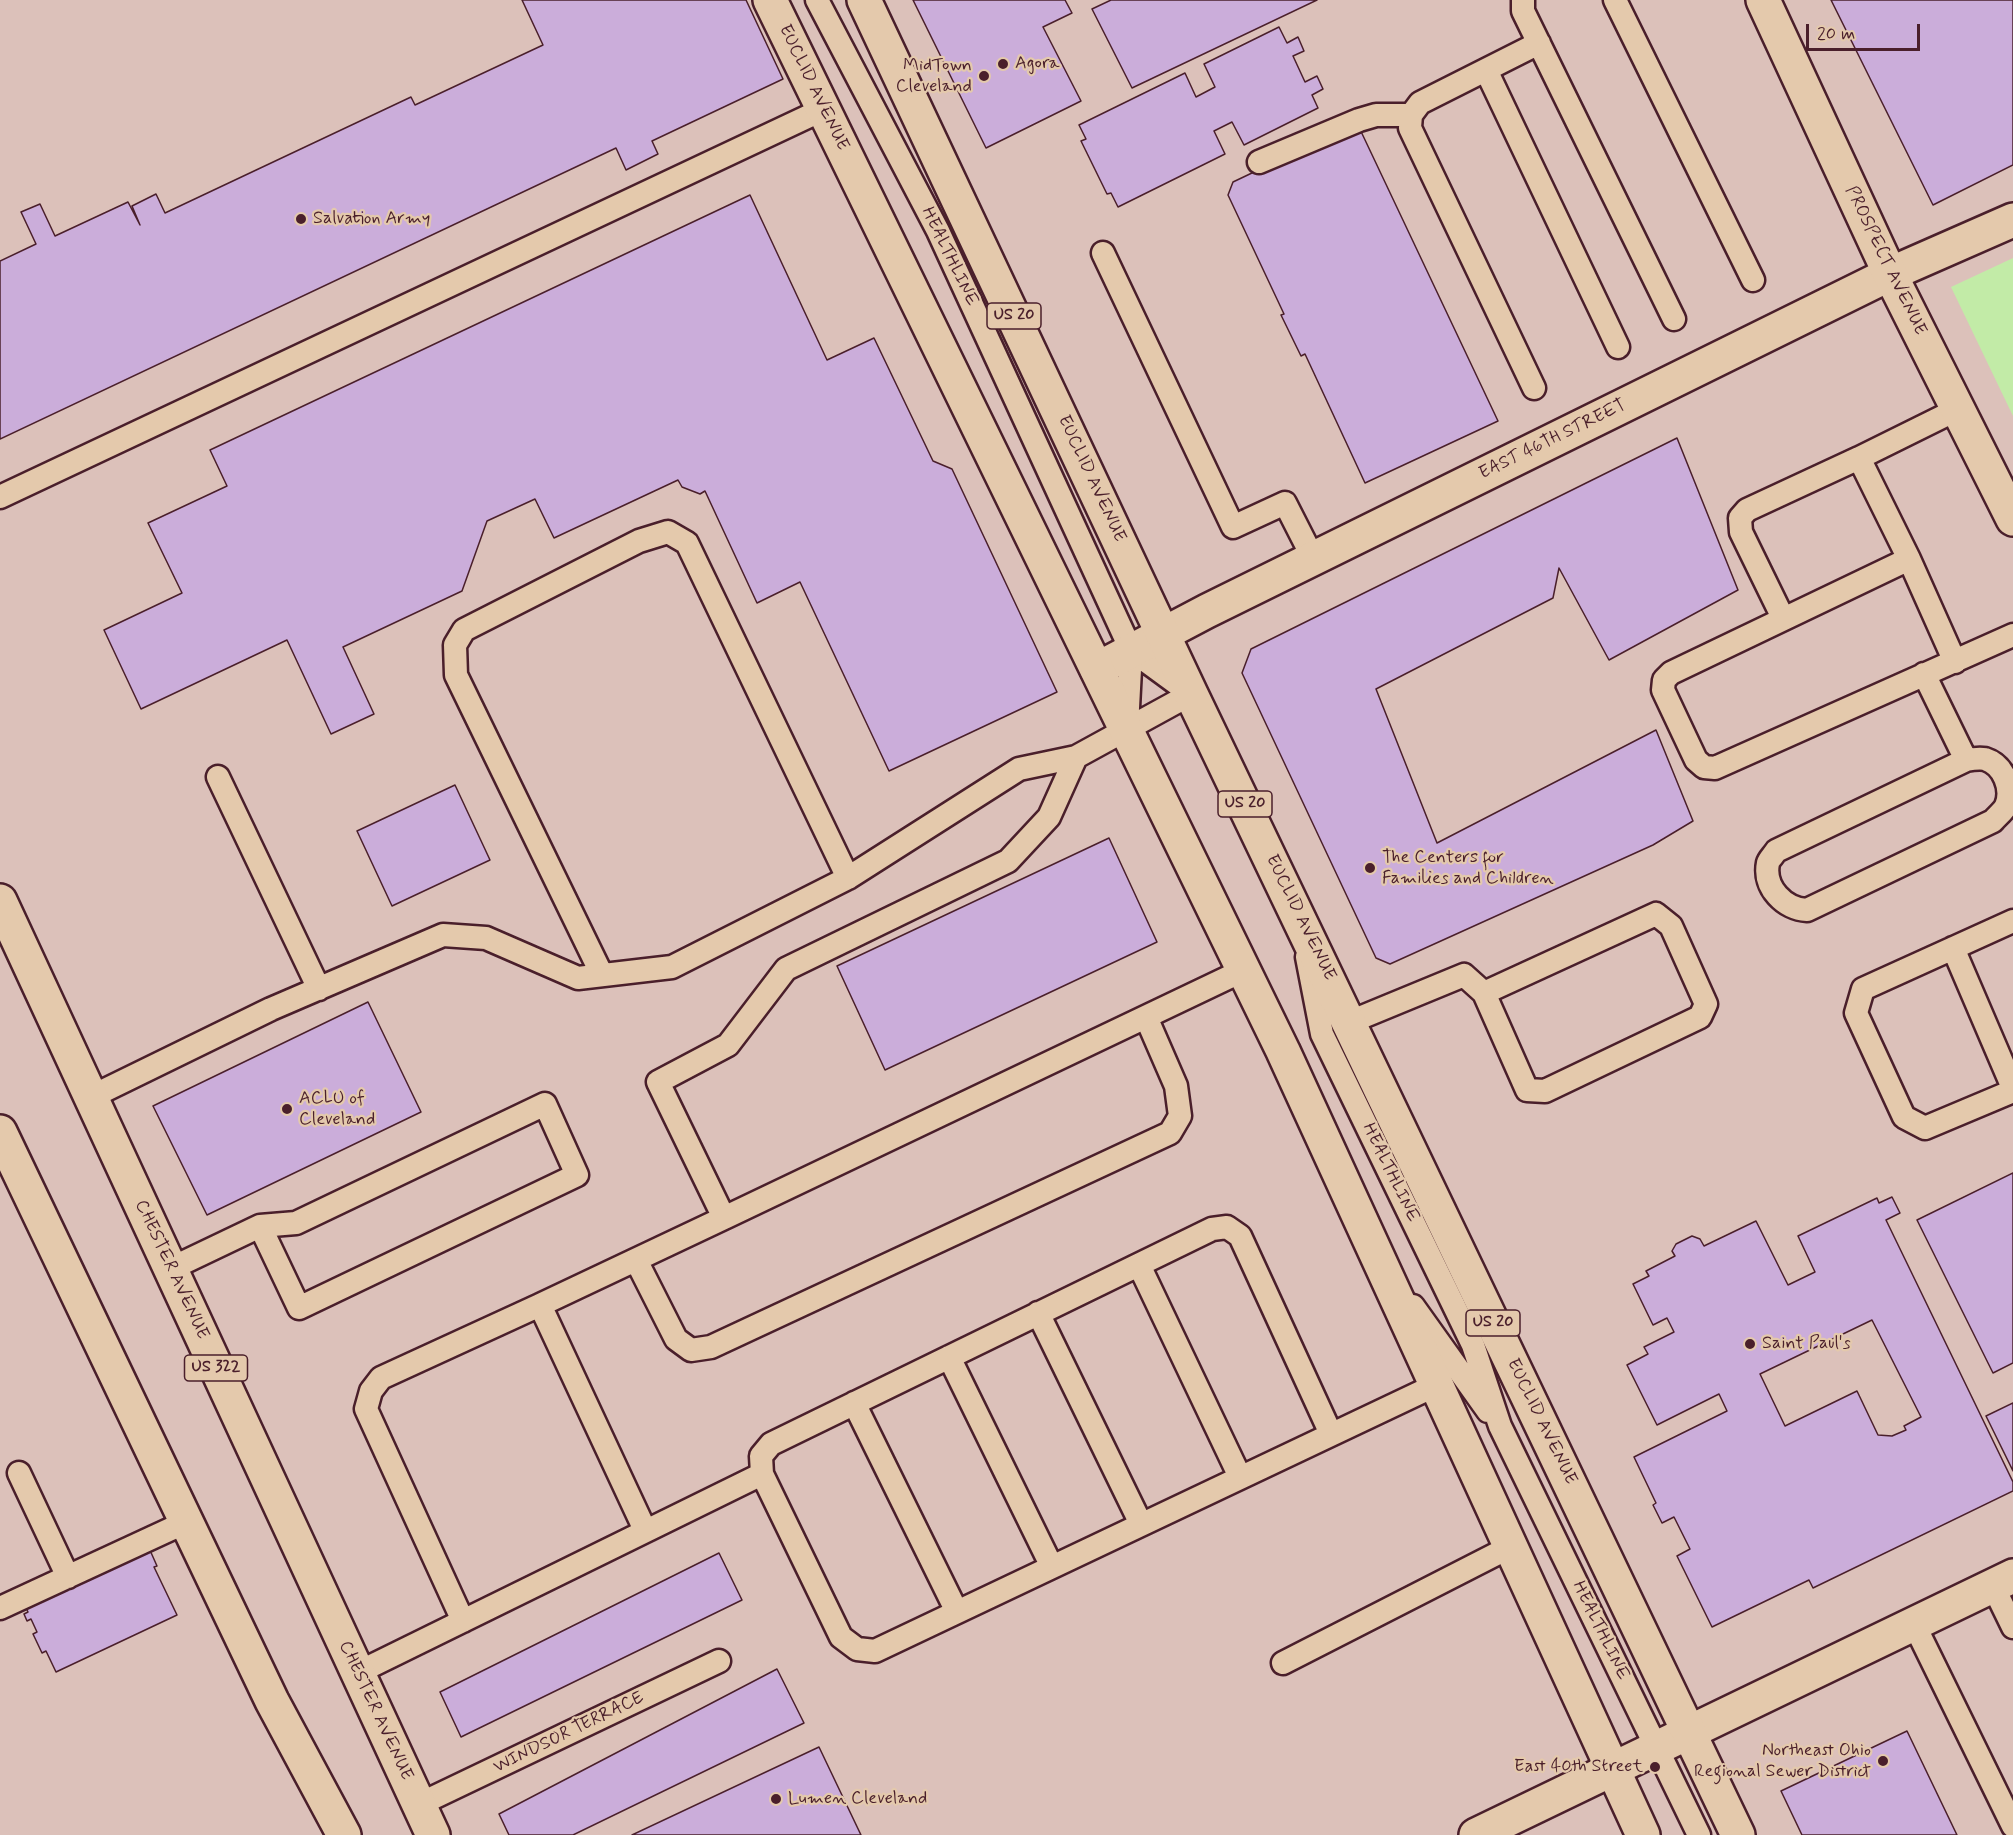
<!DOCTYPE html>
<style>
body{margin:0}
#map{position:relative;width:2013px;height:1835px;overflow:hidden;background:#e4c9ac;font-family:Mynerve,sans-serif}
canvas{display:block}
.scale{position:absolute;left:1806px;top:24px;width:114px;height:27px;box-sizing:border-box;border:3px solid #4a1f2b;border-top:0;padding-left:8px;font-size:18px;line-height:21px;white-space:nowrap;color:#4a1f2b;-webkit-text-stroke:4px #e4c9ac;paint-order:stroke}
</style>
<div id="map">
<canvas width="2013" height="1835"></canvas>
<div class="scale">20 m</div>
</div>
<script>
const ctx = document.querySelector('canvas').getContext('2d');
ctx.lineJoin = 'round';
function fillPath(path, color) { ctx.fillStyle = color; ctx.fill(path, 'evenodd'); }
function trace(path, color, width, dash) { ctx.strokeStyle = color; ctx.lineWidth = width; ctx.lineCap = dash ? 'butt' : 'round'; ctx.setLineDash(dash || []); ctx.stroke(path); }
function drawText(font, color, halo, rows, align = 'center') {
  ctx.font = font + ' Mynerve,sans-serif'; ctx.lineWidth = 4.5; ctx.setLineDash([]); ctx.textBaseline = 'middle'; ctx.strokeStyle = halo; ctx.fillStyle = color; for (const [text, x, y, turn = 0] of rows) {
    ctx.save(); ctx.translate(x, y); ctx.rotate((+turn || 0) * Math.PI / 180); ctx.textAlign = isNaN(turn) ? turn : align; if (halo) ctx.strokeText(text, 0, 0); ctx.fillText(text, 0, 0); ctx.restore();
  }
}
const built = new Path2D(`
 M0,0H2013V1835H0Z`);
const green = new Path2D(`
 M2013,258V416L1951,287Z`);
const building = new Path2D(`
 M522,0H746L783,79L652,141L658,154L626,170L616,148L0,439V261L36,244L21,212L40,204L55,236L128,202L140,225L132,206L156,194L165,213L411,97L415,105L543,45Z
 M913,0H1065L1072,13L1043,27L1081,101L986,148Z
 M1111,0H1317L1132,88L1092,9Z
 M1831,0H2013V165L1933,205Z
 M1279,27L1287,43L1298,37L1304,51L1293,56L1305,82L1317,76L1323,89L1312,95L1318,108L1244,145L1232,122L1214,131L1225,154L1118,207L1111,193L1107,194L1081,141L1086,139L1079,125L1185,73L1196,97L1215,87L1204,64Z
 M1357,123L1498,421L1365,483L1305,354L1301,356L1281,315L1284,314L1228,195L1233,182Z
 M750,195L827,360L874,338L933,461L952,469L1057,692L889,771L800,582L757,603L705,491L700,494L682,487L678,480L554,538L535,499L487,521L462,591L343,647L374,714L331,734L287,640L141,709L104,630L182,593L148,523L227,486L210,450Z
 M1677,438L1738,590L1609,660L1559,568L1553,598L1376,689L1437,843L1656,730L1693,821L1653,845L1390,964L1376,958L1242,673L1251,649Z
 M455,785L490,860L392,906L357,831Z
 M1109,838L1157,942L885,1070L837,966Z
 M368,1002L421,1112L207,1215L153,1106Z
 M2013,1173V1363L1993,1373L1917,1220Z
 M1892,1197L1900,1213L1886,1220L2013,1482V1491L1813,1588L1809,1580L1712,1627L1677,1556L1690,1549L1674,1517L1662,1523L1653,1505L1656,1503L1634,1457L1727,1411L1719,1394L1657,1425L1627,1365L1648,1354L1644,1347L1674,1332L1667,1318L1653,1325L1633,1284L1649,1276L1646,1271L1675,1256L1672,1251L1676,1244L1692,1236L1700,1239L1704,1246L1756,1221L1788,1285L1815,1272L1798,1236L1877,1198L1879,1203ZM1872,1320L1921,1417L1904,1426L1906,1430L1892,1436L1878,1435L1857,1391L1785,1426L1760,1374Z
 M2013,1403V1471L1986,1416Z
 M149,1548L157,1566L154,1567L177,1615L56,1672L46,1651L42,1653L33,1634L37,1632L31,1619L27,1621L24,1614L28,1612L25,1606Z
 M719,1553L742,1600L461,1737L440,1692Z
 M777,1669L804,1723L573,1835H509L499,1814Z
 M1907,1731L1957,1835H1802L1781,1791Z
 M819,1747L861,1835H632Z`);
const lane = new Path2D(`
 M817,0L938,231L1131,650L1127,727
 M1523,0V11L1674,319
 M1615,0L1753,280
 M1486,70L1618,347
 M1259,162L1359,120L1376,115H1411
 M1103,253L1233,527L1285,503L1313,558
 M1534,388L1410,128L1411,115L1420,103L1539,43
 M1958,409L1859,458L1909,559L1671,673L1664,680L1663,690L1696,760L1704,767L1715,768L2013,635
 M0,497L824,109
 M1909,559L1955,662
 M1783,618L1741,532L1740,518L1747,510L1859,458
 M1131,650L1191,694L1076,757L1049,817L1008,861L786,969L728,1045L658,1082L724,1218L1244,970
 M1924,674L1966,760L1776,851C1774,855 1769,859 1768,863C1763,888 1785,909 1807,910L1993,821C1997,816 2003,812 2006,806C2013,789 2004,765 1985,759C1979,758 1972,759 1966,760
 M218,777L319,989
 M2013,921L1863,989L1856,1013L1904,1117L1925,1128L2013,1091
 M1953,948L2013,1088
 M1307,957L1322,1034L1473,1345L1500,1426L1699,1835
 M602,975L456,675L455,645L464,630L639,541L668,532L687,543L848,878
 M1350,1022L1464,975L1484,993L1656,914L1671,926L1706,1004L1700,1017L1545,1091L1527,1090L1484,993
 M91,1097L271,1009L443,935L486,938L578,978L672,967L848,878L1019,769L1076,757
 M636,1260L676,1339L691,1350L711,1347L1170,1133L1180,1116L1176,1086L1146,1017
 M1139,1265L1240,1477
 M170,1269L260,1226L296,1223L545,1104L577,1175L299,1308L260,1226
 M540,1305L724,1218
 M1413,1306L1488,1411
 M1038,1313L1141,1524
 M949,1357L1052,1567
 M854,1403L957,1612
 M19,1473L68,1577
 M762,1474L761,1456L771,1444L1212,1229L1227,1227L1240,1236L1331,1434
 M1993,1586L2013,1627
 M0,1608L186,1522
 M463,1621L366,1409L371,1391L381,1378L540,1305L645,1530
 M1914,1624L2013,1826
 M1283,1663L1510,1547
 M357,1673L762,1474L841,1637L857,1649L875,1651L1436,1385
 M418,1805L719,1661`);
const street = new Path2D(`
 M1097,669L1207,611L1890,274L2013,220`);
const secondary = new Path2D(`
 M1763,0L1890,274L2013,519
 M1476,1835L2013,1576`);
const primary = new Path2D(`
 M770,0L1283,1051L1643,1835
 M864,0L1191,694L1738,1835
 M0,901L433,1835
 M0,1132L272,1701L344,1835`);
const markers = [
 [1003,64,6,"#4a1f2b"],
 [984,76,6,"#4a1f2b"],
 [301,219,6,"#4a1f2b"],
 [1370,868,6,"#4a1f2b"],
 [287,1109,6,"#4a1f2b"],
 [1750,1344,6,"#4a1f2b"],
 [1883,1761,6,"#4a1f2b"],
 [1655,1767,6,"#4a1f2b"],
 [776,1799,6,"#4a1f2b"]
];
const shields = [
 [1014,316,54],
 [1245,804,54],
 [1493,1323,54],
 [216,1368,63]
];
const shieldNames = [
 ["US 20",1014,316],
 ["US 20",1245,804],
 ["US 20",1493,1323],
 ["US 322",216,1368]
];
const poiNames = [
 ["Agora",1015,64],
 ["MidTown",972,66,"right"],
 ["Cleveland",972,87,"right"],
 ["Salvation Army",313,219],
 ["The Centers for",1382,858],
 ["Families and Children",1382,879],
 ["ACLU of",299,1099],
 ["Cleveland",299,1120],
 ["Saint Paul's",1762,1344],
 ["Northeast Ohio",1871,1751,"right"],
 ["Regional Sewer District",1871,1772,"right"],
 ["East 40th Street",1643,1767,"right"],
 ["Lumen Cleveland",788,1799]
];
const streetNames = [
 ["EUCLID AVENUE",813,88,64],
 ["HEALTHLINE",949,257,64],
 ["PROSPECT AVENUE",1885,261,64],
 ["EAST 46TH STREET",1553,440,-26],
 ["EUCLID AVENUE",1091,479,65],
 ["EUCLID AVENUE",1300,918,64],
 ["HEALTHLINE",1390,1173,64],
 ["CHESTER AVENUE",171,1270,65],
 ["EUCLID AVENUE",1541,1422,64],
 ["HEALTHLINE",1600,1631,64],
 ["CHESTER AVENUE",375,1711,65],
 ["WINDSOR TERRACE",569,1733,-26]
];
fillPath(built, '#dcc1ba');
fillPath(green, '#c2eba7');
fillPath(building, '#cbadda');
trace(building, '#4a1f2b', 1.5);
trace(lane, '#4a1f2b', 27);
trace(street, '#4a1f2b', 38);
trace(secondary, '#4a1f2b', 38);
trace(primary, '#4a1f2b', 38);
trace(lane, '#e4c9ac', 22);
trace(street, '#e4c9ac', 33);
trace(secondary, '#e4c9ac', 33);
trace(primary, '#e4c9ac', 33);
for (const [x, y, r, color] of markers) { const dot = new Path2D(); dot.arc(x, y, r, 0, 2 * Math.PI); ctx.fillStyle = color; ctx.fill(dot); trace(dot, '#e4c9ac', 2); }
for (const [x, y, w] of shields) { const box = new Path2D(); box.roundRect(x - w / 2, y - 13, w, 26, 4.5); ctx.fillStyle = '#e4c9ac'; ctx.fill(box); trace(box, '#4a1f2b', 1.5); }
drawText('bold 16px', '#4a1f2b', null, shieldNames);
drawText('18px', '#4a1f2b', '#e4c9ac', poiNames, 'left');
drawText('18px', '#4a1f2b', '#e4c9ac', streetNames);
</script>
